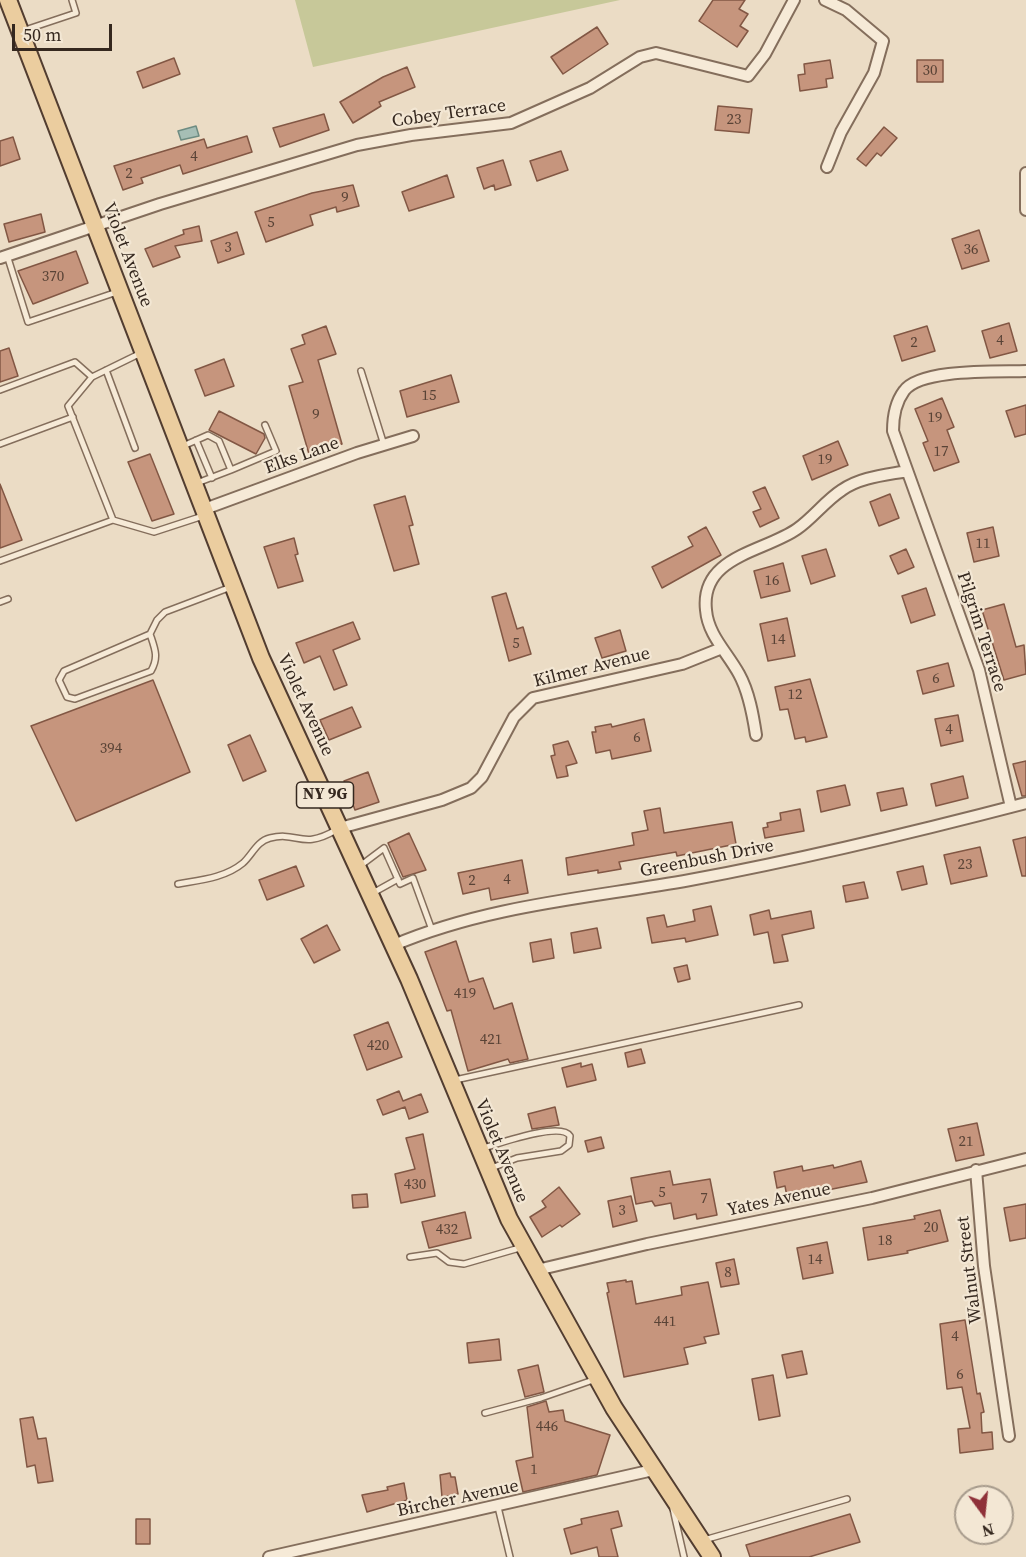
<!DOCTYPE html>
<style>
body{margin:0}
#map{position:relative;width:1026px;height:1557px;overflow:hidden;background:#ebdcc5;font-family:"Source Serif 4",serif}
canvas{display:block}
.north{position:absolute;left:954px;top:1485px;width:60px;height:60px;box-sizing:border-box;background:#f3e7d4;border:2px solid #a79b8c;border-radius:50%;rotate:165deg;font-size:16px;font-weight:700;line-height:24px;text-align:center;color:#35281f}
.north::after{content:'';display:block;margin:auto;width:21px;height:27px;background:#8f3139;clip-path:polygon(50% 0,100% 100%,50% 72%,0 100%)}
.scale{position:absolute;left:12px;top:24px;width:100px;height:27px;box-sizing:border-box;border:3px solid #35281f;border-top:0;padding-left:8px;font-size:18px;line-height:21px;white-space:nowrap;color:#35281f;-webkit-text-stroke:4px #f3e7d4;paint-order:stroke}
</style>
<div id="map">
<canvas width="1026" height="1557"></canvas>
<div class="north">N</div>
<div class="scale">50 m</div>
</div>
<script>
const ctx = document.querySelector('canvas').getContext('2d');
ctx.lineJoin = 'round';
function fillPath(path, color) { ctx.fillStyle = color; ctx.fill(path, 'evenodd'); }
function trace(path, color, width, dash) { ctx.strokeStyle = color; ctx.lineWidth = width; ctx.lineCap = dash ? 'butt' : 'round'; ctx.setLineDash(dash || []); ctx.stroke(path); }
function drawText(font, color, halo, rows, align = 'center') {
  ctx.font = font + ' "Source Serif 4",serif'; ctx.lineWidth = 4.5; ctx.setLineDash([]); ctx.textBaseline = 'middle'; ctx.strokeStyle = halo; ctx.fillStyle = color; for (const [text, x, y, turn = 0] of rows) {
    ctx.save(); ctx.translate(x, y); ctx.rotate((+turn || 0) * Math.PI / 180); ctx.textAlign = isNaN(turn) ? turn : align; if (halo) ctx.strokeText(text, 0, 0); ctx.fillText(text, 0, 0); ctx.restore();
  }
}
const green = new Path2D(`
 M295,0H620L313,67Z`);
const water = new Path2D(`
 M196,126L199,136L181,140L178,131Z`);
const building = new Path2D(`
 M713,0H745L739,9L748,14L740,26L748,31L737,47L699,21Z
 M597,27L608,44L563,74L551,57Z
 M174,58L180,74L143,88L137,72Z
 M830,60L833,78L826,79L827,87L800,91L798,75L805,74L804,64Z
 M917,60H943V82H917Z
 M407,67L415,87L379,102L381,106L353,123L340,102L383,77Z
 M718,106L752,109L749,133L715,130Z
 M324,114L329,130L280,147L273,128Z
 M884,127L897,138L881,156L877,153L866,166L857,159Z
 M247,136L252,152L183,174L180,165L141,178L143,183L123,190L114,166L204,139L207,148Z
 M13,137L20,159L0,166V141Z
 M561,151L568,170L537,181L530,161Z
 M503,160L511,185L495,190L494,185L484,189L477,168Z
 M447,175L454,197L409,211L402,192Z
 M353,185L359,206L337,212L336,207L310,215L313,225L266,242L255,212L312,193Z
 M41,214L45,232L9,242L4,224Z
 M199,226L202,241L175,246L180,257L153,267L145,249L184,234L183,230Z
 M979,230L989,261L962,269L952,239Z
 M237,232L244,254L218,263L211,241Z
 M76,251L88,283L33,304L18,271Z
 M1009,323L1017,351L990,358L982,331Z
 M326,326L336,354L318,360L342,444L309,454L289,386L303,382L291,349L305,344L302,335Z
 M927,326L935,351L902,361L894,336Z
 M9,348L18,376L0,382V351Z
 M224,359L234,386L205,396L195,370Z
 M451,375L459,402L407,417L400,391Z
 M942,398L954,427L947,430L959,462L934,471L923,443L928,441L915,409Z
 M1026,405V434L1015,437L1006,411Z
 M219,411L264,434L265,438L256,454L209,430Z
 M838,441L848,465L812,480L803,456Z
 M150,454L174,514L152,521L128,462Z
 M0,484L22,540L0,548Z
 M765,487L779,518L760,527L753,512L761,509L753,492Z
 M890,494L899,518L879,526L870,502Z
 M405,496L413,525L409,526L419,564L394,571L374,505Z
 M706,527L721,555L662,588L652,567L693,546L688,537Z
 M993,527L999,556L974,562L967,533Z
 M294,538L298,554L295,555L303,581L278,588L264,547Z
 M826,549L835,576L811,584L802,556Z
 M906,549L914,567L898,574L890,556Z
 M783,563L790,591L761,598L754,571Z
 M926,588L935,615L911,623L902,596Z
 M506,593L517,629L523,627L531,654L509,661L492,597Z
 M1004,604L1016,647L1024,645L1026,674L1004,680L982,610Z
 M787,618L795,656L768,661L760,624Z
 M353,622L360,639L333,650L347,685L334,690L320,656L304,663L296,643Z
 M620,630L626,651L602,658L595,638Z
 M948,663L954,686L923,694L917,671Z
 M810,679L827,737L806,742L805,737L795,739L788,709L780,710L775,687Z
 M153,680L190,772L76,821L31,726Z
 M352,707L361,727L329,740L320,720Z
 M958,715L963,741L941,746L935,719Z
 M644,719L651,751L612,759L610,750L596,753L592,732H596L595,727L611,724L612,727Z
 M250,735L266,771L243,781L228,745Z
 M568,741L577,763L566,766L568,776L557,778L551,756L555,755L553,745Z
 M1026,761V796H1022L1013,764Z
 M368,772L379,802L355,810L344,781Z
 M963,776L968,798L936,806L931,784Z
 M845,785L850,805L821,812L817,791Z
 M903,788L907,805L881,811L877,793Z
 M660,808L664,833L732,822L736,844L677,856L676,852L619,862L621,869L598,873V870L568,875L566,858L634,845L632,833L648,830L644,811Z
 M800,809L804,831L765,838L763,828L768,827L767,823L781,820L780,813Z
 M409,833L426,870L403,877L388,843Z
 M1026,837V876H1022L1013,840Z
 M980,847L987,876L951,884L944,855Z
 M522,860L528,893L491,900L489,888L463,894L458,873Z
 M296,866L304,886L267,900L259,880Z
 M923,866L927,884L902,890L897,872Z
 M864,882L868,898L846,902L843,886Z
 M711,906L718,935L686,942L685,938L652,943L647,918L664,915L667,927L695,921L693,910Z
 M769,910L771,919L811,911L814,928L782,935L788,961L774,963L768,932L754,935L750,915Z
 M327,925L340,950L314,963L301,939Z
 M597,928L601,948L574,953L571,933Z
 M551,939L554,958L533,962L530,943Z
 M456,941L469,982L483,978L494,1009L512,1003L528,1059L510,1063L508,1059L468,1071L451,1010L447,1011L425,952Z
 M687,965L690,979L678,982L674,968Z
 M388,1022L402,1057L367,1070L354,1035Z
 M641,1049L645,1063L628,1067L625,1053Z
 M581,1063V1067L592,1064L596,1080L567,1087L562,1068Z
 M399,1091L403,1101L421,1094L428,1112L409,1119L405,1107L383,1115L377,1100Z
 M555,1107L559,1125L532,1129L528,1114Z
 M977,1123L984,1155L956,1161L948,1129Z
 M423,1134L435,1196L401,1203L395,1174L415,1169L406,1138Z
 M601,1137L604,1148L588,1152L585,1141Z
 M861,1161L867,1182L808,1194V1198L788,1202L785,1186L777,1188L774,1172L802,1166L803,1171L833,1165L834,1168Z
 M670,1171L673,1185L710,1179L717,1215L697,1219L696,1214L674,1219L671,1203L655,1206L652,1201L636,1204L631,1178Z
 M559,1187L580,1214L562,1227L560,1225L542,1237L530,1217L546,1207L542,1201Z
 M367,1194L368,1207L353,1208L352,1195Z
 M631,1196L637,1221L613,1227L608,1201Z
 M1026,1204V1238L1010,1241L1004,1208Z
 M940,1210L948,1241L907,1251L908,1253L868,1260L863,1228L915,1219L914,1216Z
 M465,1212L471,1238L429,1248L422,1222Z
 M827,1242L833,1273L803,1279L797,1248Z
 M734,1259L739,1284L721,1287L716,1263Z
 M626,1280V1282L632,1281L636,1304L682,1295L681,1287L708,1282L719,1334L704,1337L706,1343L684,1348L688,1364L624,1377L607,1293L609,1292L607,1283Z
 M965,1320L977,1394L980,1393L984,1412L981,1413L982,1433L992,1432L993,1449L960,1453L958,1429L970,1428L962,1387L947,1389L940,1324Z
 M499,1339L501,1360L469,1363L467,1343Z
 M802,1351L807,1374L787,1378L782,1355Z
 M538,1365L544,1392L525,1397L518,1370Z
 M773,1375L780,1416L759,1420L752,1379Z
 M546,1401L549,1412L563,1410L565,1421L610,1435L597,1475L523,1492L516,1461L533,1457L527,1407Z
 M33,1417L38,1439L46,1438L53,1481L38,1483L35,1465L27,1467L20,1419Z
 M450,1473L451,1477H455L458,1494L442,1497L440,1475Z
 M404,1483L407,1500L367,1512L362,1495L388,1490L387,1487Z
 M618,1511L622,1526L611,1529L618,1557H599L597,1547L571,1554L564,1529L582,1524L581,1519Z
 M850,1514L860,1542L809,1557H750L746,1545Z
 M136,1519H150V1544H136Z`);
const lane = new Path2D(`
 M22,31L76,13L72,0
 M7,255L28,322L117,292
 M141,353L92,377L68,406L113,520L154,532L203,516
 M106,370L135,448
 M361,371L384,445
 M0,390L75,362L92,377
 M196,440L212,478
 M0,444L73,417
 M183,446L208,435L219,441L231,470L197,483
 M231,470L276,451L265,425
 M0,561L113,520
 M0,602L8,599
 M150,634L64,671L59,680L67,697L75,699L151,671C159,657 155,649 150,634L157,620L165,612L231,587
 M360,866L384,848L400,884L413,878L432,930
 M178,884C200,880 225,878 243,863C252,855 257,841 270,838C298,831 302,850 336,830
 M371,894L398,879
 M455,1080L799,1005
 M483,1148C498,1144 561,1121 570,1136L569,1145L561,1151L517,1158L489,1169
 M410,1257L437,1253L449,1262L464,1264L523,1247
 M485,1413L541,1398L596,1379
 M498,1507L510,1557
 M673,1509L684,1557
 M704,1540L847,1499`);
const street = new Path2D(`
 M825,0L846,10L883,41L874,73L841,132L827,167
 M1026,173V210
 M0,258L160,204L357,145L411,135L511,123L590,88L640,57L656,53L748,76L765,54L794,0
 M202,510L357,453L413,436
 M756,735C753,715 749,692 739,674C727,652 708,635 706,610C700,556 764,552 797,529C813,518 825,501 842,490C860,477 886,475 907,471
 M1011,807L979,670L893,431C893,417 895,403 904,391C920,368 999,372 1026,371
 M340,828L442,800L471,788L482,777L514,717L533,698L682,664L722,648
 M394,945C488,905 590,898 690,880C803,859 915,832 1026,803
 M976,1170L984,1266L1009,1436
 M537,1270L647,1244L872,1198L1026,1159
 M269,1557L653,1470`);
const primary = new Path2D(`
 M8,0L261,658L409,979L509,1219L614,1408L712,1557`);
const numberNames = [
 ["30",930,71],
 ["23",734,120],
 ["4",194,157],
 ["2",129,174],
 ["9",345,198],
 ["5",271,223],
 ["3",228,248],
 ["36",971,250],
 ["370",53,277],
 ["4",1000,341],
 ["2",914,343],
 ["15",429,396],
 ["9",316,415],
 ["19",935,418],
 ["17",941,452],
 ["19",825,460],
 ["11",983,544],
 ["16",772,581],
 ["14",778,640],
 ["5",516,644],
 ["6",936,679],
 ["12",795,695],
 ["4",949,730],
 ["6",637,738],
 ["394",111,749],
 ["23",965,865],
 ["4",507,880],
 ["2",472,881],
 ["419",465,994],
 ["421",491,1040],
 ["420",378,1046],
 ["21",966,1142],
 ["430",415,1185],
 ["5",662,1193],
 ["7",704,1199],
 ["3",622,1211],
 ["20",931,1228],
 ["432",447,1230],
 ["18",885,1241],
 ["14",815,1260],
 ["8",728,1273],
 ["441",665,1322],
 ["4",955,1337],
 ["6",960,1375],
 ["446",547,1427],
 ["1",534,1470]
];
const shields = [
 [325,795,57]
];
const shieldNames = [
 ["NY 9G",325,795]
];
const streetNames = [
 ["Cobey Terrace",449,114,-8],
 ["Violet Avenue",127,255,69],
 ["Elks Lane",302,456,-20],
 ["Pilgrim Terrace",981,632,72],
 ["Kilmer Avenue",592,668,-14],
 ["Violet Avenue",305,705,65],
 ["Greenbush Drive",707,859,-11],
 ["Violet Avenue",501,1151,67],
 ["Yates Avenue",779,1200,-12],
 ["Walnut Street",970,1270,-97],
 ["Bircher Avenue",458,1499,-12]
];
fillPath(green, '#c7c899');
fillPath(water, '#a6beb5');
trace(water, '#6e8c82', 1.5);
fillPath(building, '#c6957d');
trace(building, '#825744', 1.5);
trace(lane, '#846e5c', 8);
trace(street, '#846e5c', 14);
trace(primary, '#523d30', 20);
trace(lane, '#f6ead7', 5);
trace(street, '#f6ead7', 10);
trace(primary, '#ebcd9f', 16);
drawText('15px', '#594336', null, numberNames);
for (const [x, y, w] of shields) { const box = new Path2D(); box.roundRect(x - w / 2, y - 13, w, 26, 4.5); ctx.fillStyle = '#f3e7d4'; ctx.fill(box); trace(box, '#35281f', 1.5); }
drawText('bold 16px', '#35281f', null, shieldNames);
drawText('18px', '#35281f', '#f3e7d4', streetNames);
</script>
